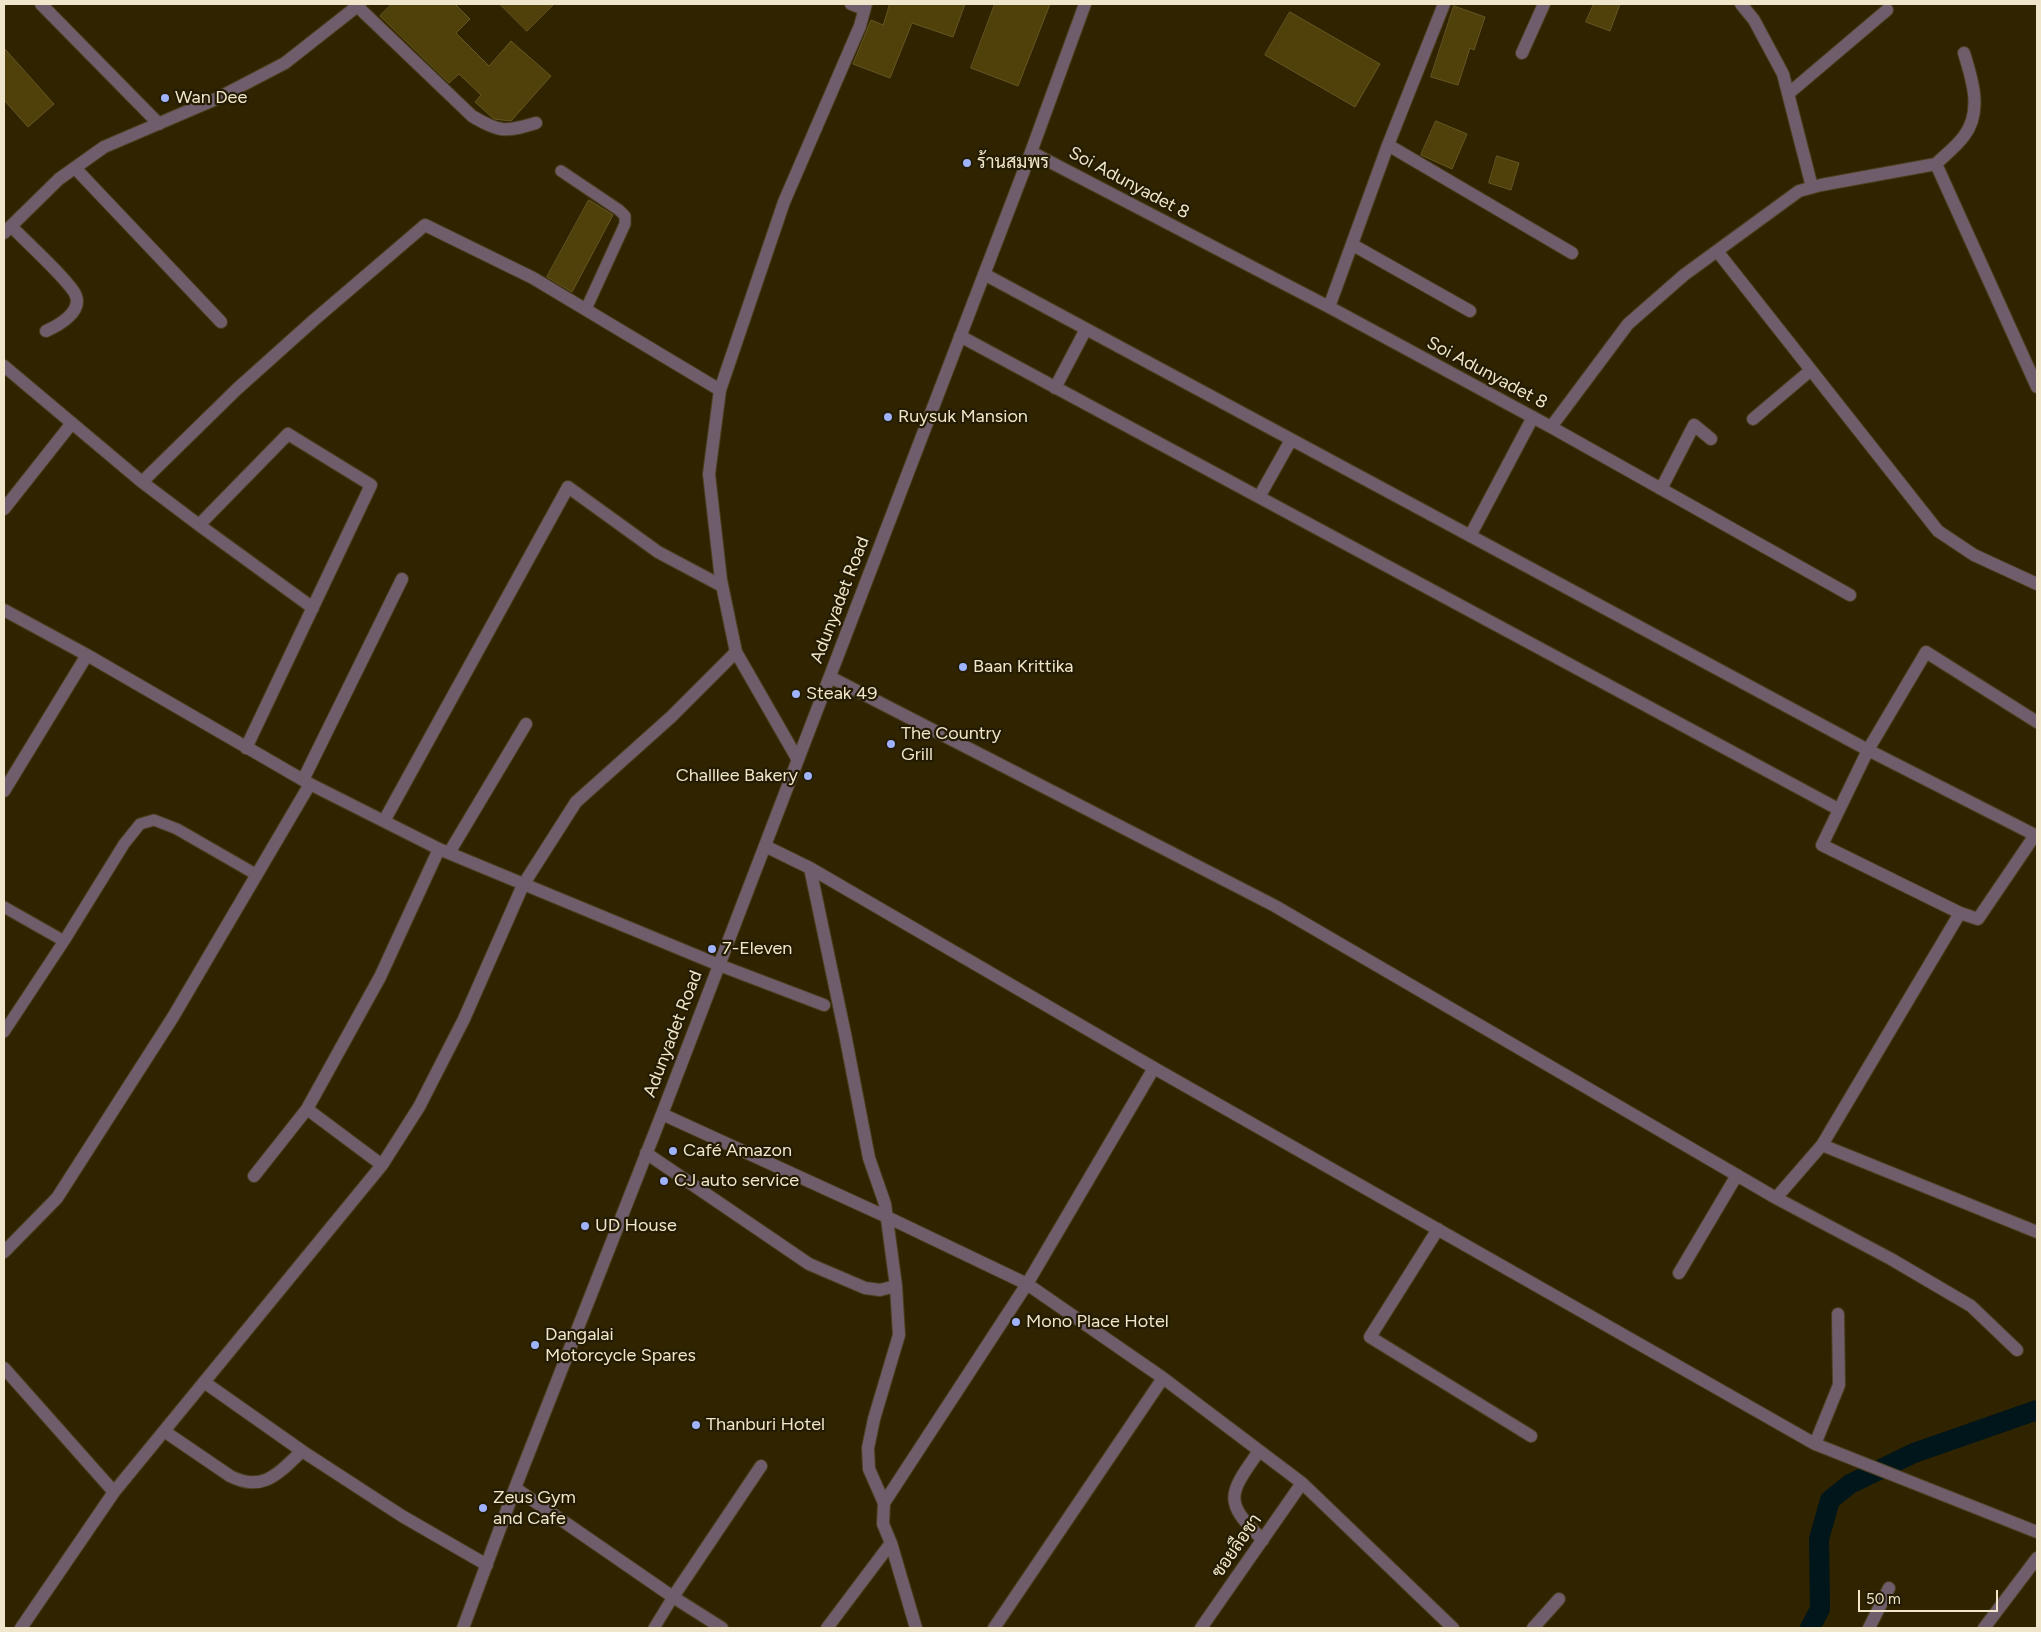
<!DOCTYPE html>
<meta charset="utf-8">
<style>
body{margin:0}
#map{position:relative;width:2041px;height:1632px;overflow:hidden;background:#302400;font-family:Figtree,sans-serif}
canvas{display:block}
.frame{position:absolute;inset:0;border:5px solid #efe6cc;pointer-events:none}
.scale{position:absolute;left:1858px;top:1590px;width:140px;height:22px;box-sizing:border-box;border:2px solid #efe6cc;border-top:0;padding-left:6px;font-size:15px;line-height:18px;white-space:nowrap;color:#efe6cc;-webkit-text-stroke:4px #231b02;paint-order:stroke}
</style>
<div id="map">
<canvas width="2041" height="1632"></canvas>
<div class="frame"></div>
<div class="scale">50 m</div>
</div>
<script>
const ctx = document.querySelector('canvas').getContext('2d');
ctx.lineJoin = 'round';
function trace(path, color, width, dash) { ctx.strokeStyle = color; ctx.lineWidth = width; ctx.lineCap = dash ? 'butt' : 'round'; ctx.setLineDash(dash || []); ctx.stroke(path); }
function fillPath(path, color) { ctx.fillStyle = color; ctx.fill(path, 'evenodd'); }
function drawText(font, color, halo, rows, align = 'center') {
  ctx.font = font + ' Figtree,Sarabun,sans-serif'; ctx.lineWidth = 4.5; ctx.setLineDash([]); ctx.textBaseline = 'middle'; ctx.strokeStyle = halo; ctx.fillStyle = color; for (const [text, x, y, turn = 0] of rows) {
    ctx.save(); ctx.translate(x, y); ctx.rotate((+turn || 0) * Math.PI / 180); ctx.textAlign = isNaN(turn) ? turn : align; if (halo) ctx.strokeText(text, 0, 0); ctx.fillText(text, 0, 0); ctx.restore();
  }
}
const canal = new Path2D(`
 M1810,1628L1820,1609L1819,1539L1830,1500L1850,1484L1914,1453L2037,1410`);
const building = new Path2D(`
 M392,4H455L470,19L456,33L489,66L511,41L551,76L511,121L494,119L475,102L481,95L459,74L449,83L380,16Z
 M500,4H554L527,31Z
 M890,4H965L953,37L912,23L890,78L853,64L871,20L883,25Z
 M995,4H1050L1018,86L971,68Z
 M1594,4H1620L1610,31L1586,22Z
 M1454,6L1485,17L1474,50L1470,48L1458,85L1431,77Z
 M1290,12L1380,64L1355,107L1265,55Z
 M4,48L54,104L28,127L4,100Z
 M1436,121L1467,134L1452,169L1421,155Z
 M1497,156L1519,163L1511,190L1489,183Z
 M589,200L613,215L572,292L547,277Z`);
const service = new Path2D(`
 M561,171L619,210L625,216V224L586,309
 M4,907L64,941
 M4,1032L64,941L124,844L140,824L154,820L177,829L257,875
 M654,1628L673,1597`);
const minor = new Path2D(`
 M41,4L159,124
 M851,4L864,9
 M1741,4L1754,20L1783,74L1812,187
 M357,6L472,116C500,133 506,132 536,123
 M1522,53L1544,4
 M1788,94L1887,10
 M1388,145L1572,253
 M1031,152L1329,307L1551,427L1628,324L1684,275L1799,191L1821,185L1936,164
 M1936,164L2037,387
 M1936,164C1945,155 1956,147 1964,136C1983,111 1972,79 1964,53
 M75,168L221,322
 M11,226C23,239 72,283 76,296C82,313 57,326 46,331
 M4,233L59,179L104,147L216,99L285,63L360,4
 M1353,245L1470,311
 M1717,251L1938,531L1974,555L2037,584
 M984,274L1868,750L2035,835L1978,919L1960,913L1822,1145L1776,1198
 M1329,307L1388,145L1444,4
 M960,336L1838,809
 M4,366L142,482L237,389L314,320L425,225L533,278L720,390
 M1055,388L1086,329
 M1753,419L1811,370
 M1551,427L1850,595
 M142,482L199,525
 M1661,489L1694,425L1711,439
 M1259,497L1291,440
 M4,509L72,423
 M1470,536L1533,417
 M4,610L87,655L310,784L439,849L719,965L824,1005
 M830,677L1275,906L1776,1198L1891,1259L1971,1306L2017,1350
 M246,748L371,485L288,434L199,525L313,608
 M798,760L736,652L721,580L709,474L720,390L784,202L860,26L866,4
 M303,780L402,579
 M4,791L87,655
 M384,821L568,487L658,552L722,586
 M765,846L810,868L1154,1068L1815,1444L2037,1532
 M449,853L526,724
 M810,868L845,1034L869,1158L885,1204L896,1286L899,1335L874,1419L868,1448L869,1469L884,1503
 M1960,913L1822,845L1868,750L1926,652L2037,722
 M662,1114L887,1217L1027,1284L1163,1378L1302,1483L1453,1628
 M1822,1145L2037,1232
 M646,1153L809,1264L865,1288L880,1290L896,1286
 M382,1165L307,1109L380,977L439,849
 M254,1176L307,1109
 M1438,1229L1370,1337L1531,1436
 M4,1252L57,1198L173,1017L310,784
 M1679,1273L1737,1175
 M4,1368L114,1492
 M204,1382L302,1451L402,1516L487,1565
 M164,1431L230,1476C263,1493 279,1473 302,1451
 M1815,1444L1839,1385L1838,1314
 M1259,1451C1229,1494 1222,1501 1263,1540
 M515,1488L673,1597L722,1628
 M673,1597L761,1466
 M21,1628L114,1492L382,1165L419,1107L464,1019L523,885L576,802L671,717L736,652
 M463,1628L515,1488L662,1114L1031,152L1085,4
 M827,1628L891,1543
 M916,1628L891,1543L883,1524L884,1503L1027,1284L1154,1068
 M994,1628L1163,1378
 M1201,1628L1302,1483
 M1533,1628L1559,1599
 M1869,1628L1889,1588
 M1984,1628L2037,1558`);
const markers = [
 [165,98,5,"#9fb3fd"],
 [967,163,5,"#9fb3fd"],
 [888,417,5,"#9fb3fd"],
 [963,667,5,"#9fb3fd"],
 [796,694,5,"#9fb3fd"],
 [891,744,5,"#9fb3fd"],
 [808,776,5,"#9fb3fd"],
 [712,949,5,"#9fb3fd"],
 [673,1151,5,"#9fb3fd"],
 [664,1181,5,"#9fb3fd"],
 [585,1226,5,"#9fb3fd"],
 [1016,1322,5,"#9fb3fd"],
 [535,1345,5,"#9fb3fd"],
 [696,1425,5,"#9fb3fd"],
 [483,1508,5,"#9fb3fd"]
];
const poiNames = [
 ["Wan Dee",175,98],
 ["ร้านสมพร",977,163],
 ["Ruysuk Mansion",898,417],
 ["Baan Krittika",973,667],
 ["Steak 49",806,694],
 ["The Country",901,734],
 ["Grill",901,755],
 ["Challlee Bakery",798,776,"right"],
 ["7-Eleven",722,949],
 ["Café Amazon",683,1151],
 ["CJ auto service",674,1181],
 ["UD House",595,1226],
 ["Mono Place Hotel",1026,1322],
 ["Dangalai",545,1335],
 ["Motorcycle Spares",545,1356],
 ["Thanburi Hotel",706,1425],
 ["Zeus Gym",493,1498],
 ["and Cafe",493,1519]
];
const streetNames = [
 ["Soi Adunyadet 8",1129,183,28],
 ["Soi Adunyadet 8",1487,373,28],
 ["Adunyadet Road",840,600,-69],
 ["Adunyadet Road",673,1034,-69],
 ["ซอยลือชา",1237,1546,-55]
];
trace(canal, '#00161a', 20);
fillPath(building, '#50410b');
trace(building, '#665624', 1);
trace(service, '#4b3f1d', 13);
trace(minor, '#4b3f1d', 14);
trace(service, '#6f5d6c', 11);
trace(minor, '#6f5d6c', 12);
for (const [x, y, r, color] of markers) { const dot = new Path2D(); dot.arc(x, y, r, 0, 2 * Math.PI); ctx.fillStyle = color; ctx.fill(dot); trace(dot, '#231b02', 2); }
drawText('18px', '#efe6cc', '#231b02', poiNames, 'left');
drawText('18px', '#efe6cc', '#231b02', streetNames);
</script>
